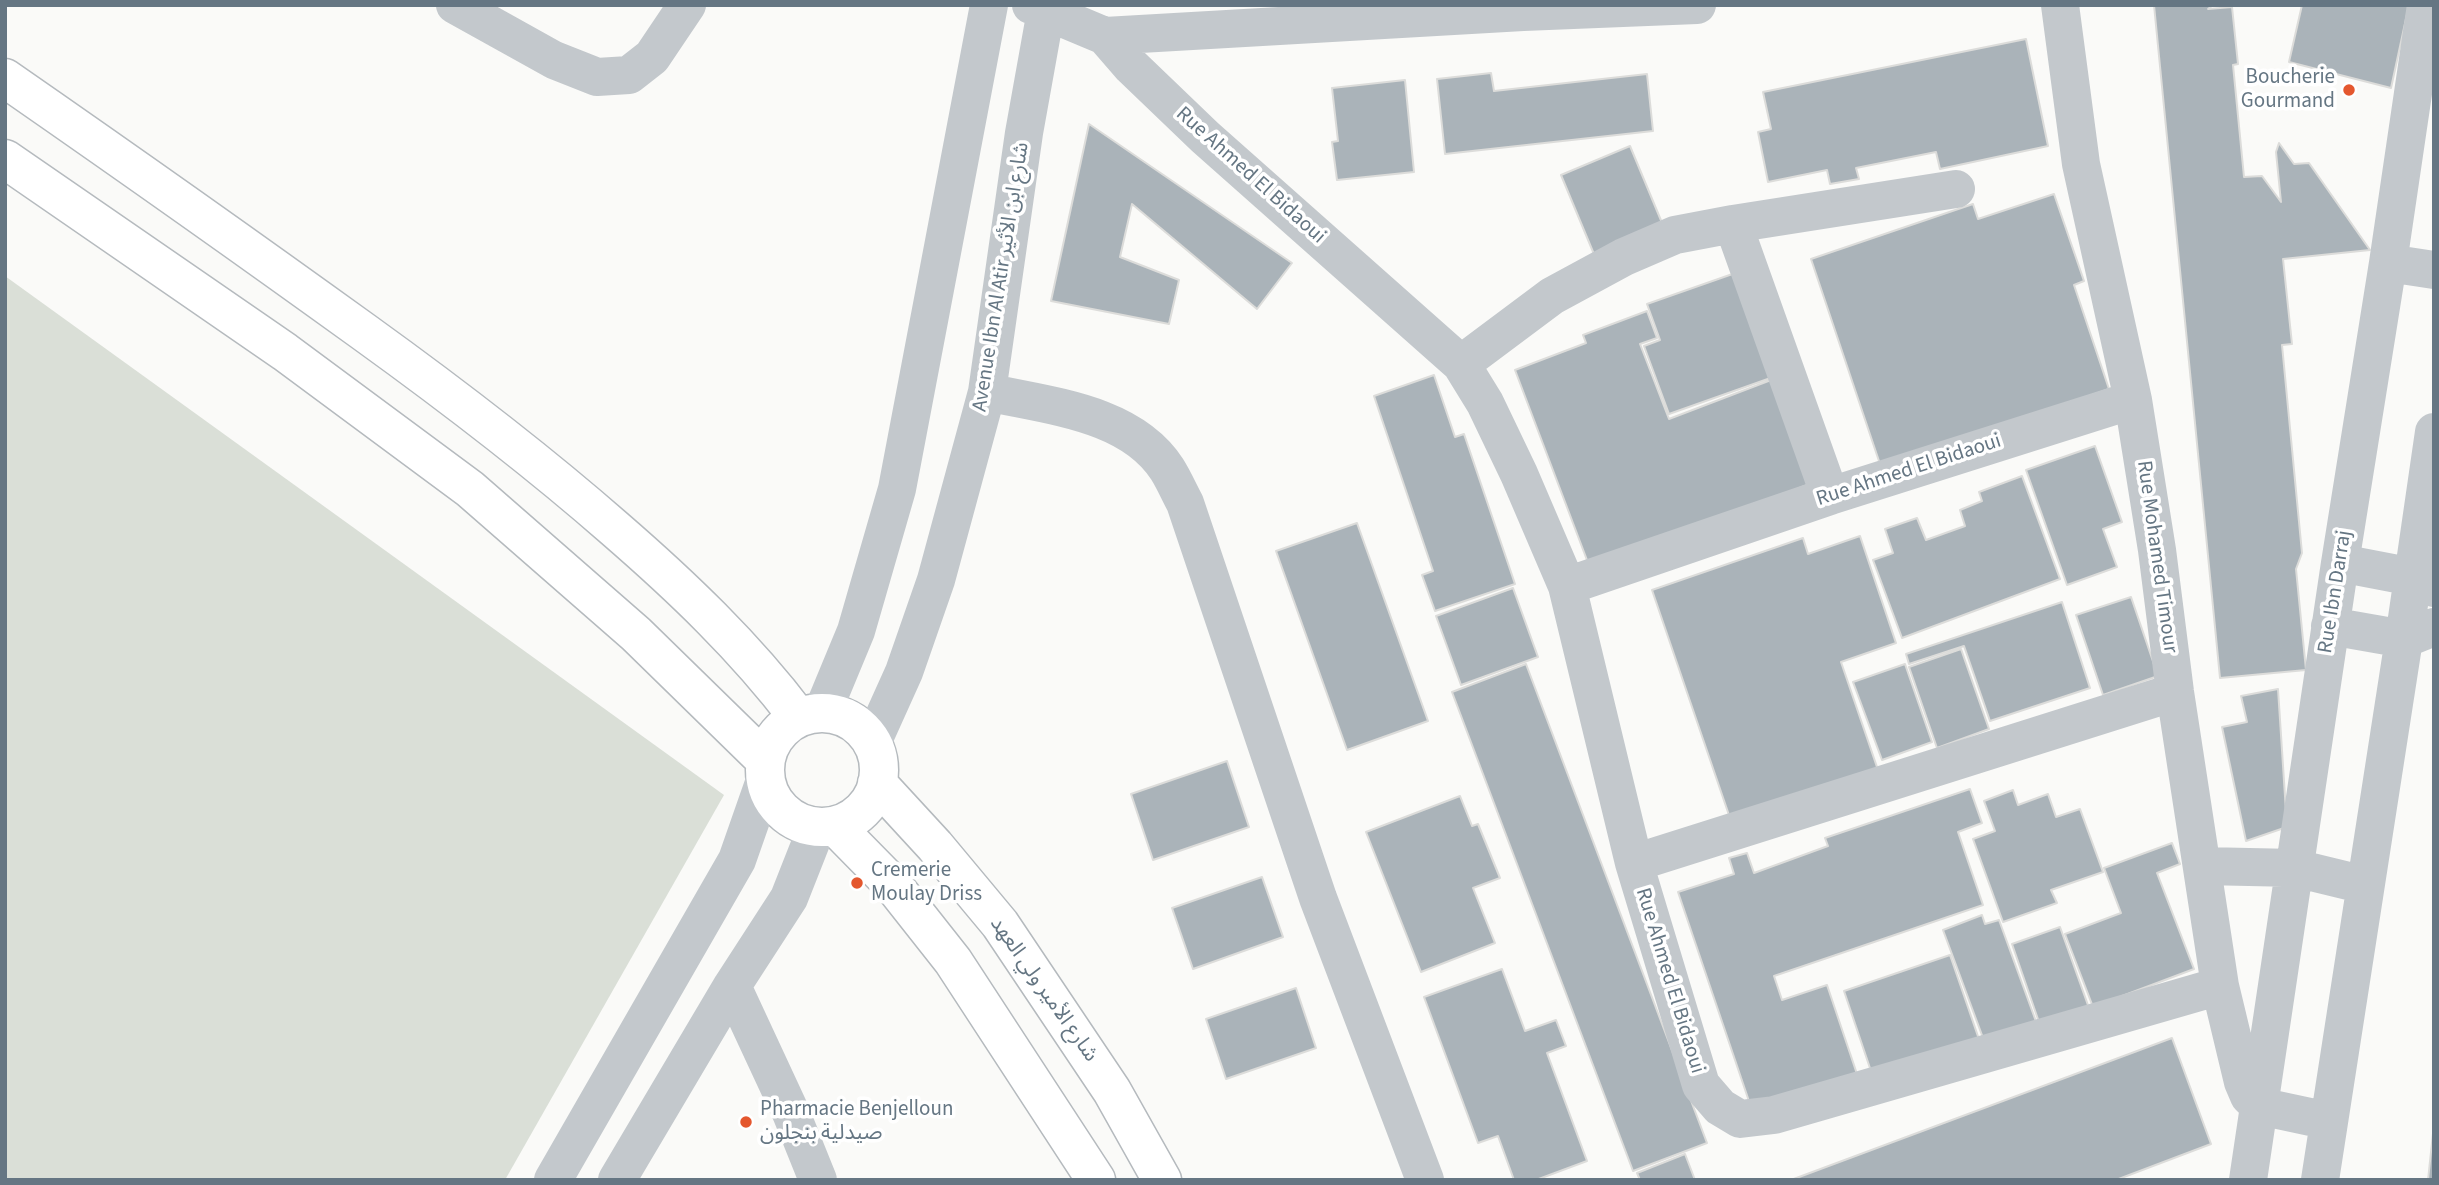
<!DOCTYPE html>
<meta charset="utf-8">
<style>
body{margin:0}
#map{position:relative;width:2439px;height:1185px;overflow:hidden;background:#fafaf8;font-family:"Source Sans 3",sans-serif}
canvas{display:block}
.frame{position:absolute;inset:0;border:7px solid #657683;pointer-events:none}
</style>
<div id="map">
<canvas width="2439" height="1185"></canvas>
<div class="frame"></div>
</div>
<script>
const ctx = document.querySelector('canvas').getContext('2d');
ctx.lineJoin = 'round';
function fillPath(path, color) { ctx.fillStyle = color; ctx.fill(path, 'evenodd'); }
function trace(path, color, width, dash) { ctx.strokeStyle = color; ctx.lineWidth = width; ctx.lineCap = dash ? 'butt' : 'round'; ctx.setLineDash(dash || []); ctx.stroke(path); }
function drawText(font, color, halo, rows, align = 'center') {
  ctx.font = font + ' "Source Sans 3","Noto Sans Arabic",sans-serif'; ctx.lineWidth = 7; ctx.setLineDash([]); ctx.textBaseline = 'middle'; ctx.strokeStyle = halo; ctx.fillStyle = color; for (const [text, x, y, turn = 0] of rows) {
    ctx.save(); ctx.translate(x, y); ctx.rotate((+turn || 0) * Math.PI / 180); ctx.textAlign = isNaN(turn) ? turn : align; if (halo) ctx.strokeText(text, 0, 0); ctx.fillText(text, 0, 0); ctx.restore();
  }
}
const green = new Path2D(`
 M5,276L724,795L505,1180H5Z`);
const building = new Path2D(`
 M2154,5H2213L2208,9L2232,7L2238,64L2233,65L2244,177L2262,176L2281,202L2276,152L2279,143L2294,164L2309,163L2370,250L2283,259L2292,344L2282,345L2302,553L2296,569L2306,670L2220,678Z
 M2302,5H2409L2391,88L2289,62Z
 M2026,39L2048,146L1940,169L1936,152L1856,168L1859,179L1830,184L1827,170L1768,182L1758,132L1771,129L1763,92Z
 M1491,73L1494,91L1647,74L1653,131L1445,154L1437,79Z
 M1405,80L1414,172L1337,180L1332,142L1338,141L1332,88Z
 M1089,124L1292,263L1257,309L1132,204L1120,257L1179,280L1169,324L1051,301Z
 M1630,146L1665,230L1596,259L1561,175Z
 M2054,194L2084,281L2074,285L2109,389L1882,470L1811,259L1973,204L1978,219Z
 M1741,271L1779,375L1669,414L1644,346L1660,340L1647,304Z
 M1647,311L1657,338L1640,344L1669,419L1771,380L1810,484L1590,568L1515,370L1586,343L1583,335Z
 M1434,375L1455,437L1464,434L1515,584L1435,611L1422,575L1433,571L1374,396Z
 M2095,446L2122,522L2103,529L2117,567L2067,585L2026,470Z
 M2022,476L2060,579L1902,638L1873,560L1893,553L1885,529L1917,518L1926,540L1965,526L1960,510L1982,501L1979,492Z
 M1357,523L1428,721L1347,750L1276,551Z
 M1860,536L1896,643L1841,662L1878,770L1731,821L1652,590L1803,538L1808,554Z
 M1513,588L1538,657L1461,685L1436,616Z
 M2131,597L2158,676L2103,695L2076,615Z
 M2062,602L2090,688L1990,721L1964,646L1909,664L1906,654Z
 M1961,649L1989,729L1937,748L1909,667Z
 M1526,664L1707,1143L1633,1171L1452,692Z
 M1905,664L1932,742L1882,760L1853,682Z
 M2278,689L2287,827L2246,841L2222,727L2247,722L2241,696Z
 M1227,761L1249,827L1153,860L1131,794Z
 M1970,789L1982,823L1958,832L1983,905L1774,976L1782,1000L1827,985L1858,1077L1753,1113L1678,892L1734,874L1729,858L1747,853L1754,873L1828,846L1825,838Z
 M2013,790L2018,805L2048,794L2056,817L2080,809L2103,872L2051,890L2057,903L2003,922L1973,839L1995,831L1984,801Z
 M1460,796L1472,826L1478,824L1500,878L1473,888L1495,943L1421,972L1366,832Z
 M2172,843L2180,864L2157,873L2194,969L2093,1007L2065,934L2121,913L2104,868Z
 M1262,877L1283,937L1193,969L1172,908Z
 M1982,915L1985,924L1999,920L2038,1027L1986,1046L1943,930Z
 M2060,927L2089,1008L2040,1025L2012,944Z
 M1950,955L1982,1048L1875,1083L1844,991Z
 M1502,969L1525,1031L1556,1020L1566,1046L1547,1053L1587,1161L1536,1180H1514L1498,1136L1478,1143L1424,997Z
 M1296,988L1316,1048L1226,1079L1206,1019Z
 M2172,1038L2211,1144L2116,1180H1791Z
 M2434,1124V1180H2428Z
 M1685,1154L1695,1180H1640L1637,1173Z`);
const minor = new Path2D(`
 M455,5L554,60L597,77L629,75L652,57L687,5
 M1031,5L1105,36L1131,66L1205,137L1461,364L1485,403L1519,474L1567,586L1634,863L1701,1085L1720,1107L1740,1119L1774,1115L2220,986
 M2060,5L2081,164L2133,400L2157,550L2175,692L2220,986L2243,1082L2249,1096L2259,1106L2329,1121
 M1105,36L1523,12L1697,5
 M1733,224L1830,496
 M2388,263L2434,270
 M1461,364L1552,296L1624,257L1675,235L1733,224L1956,189
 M987,392C1048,406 1130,412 1167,469C1174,480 1179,492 1185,503L1318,898L1425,1180
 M2340,563L2413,577L2434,588
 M1567,586L1830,496L2133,400
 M2330,626L2404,639L2434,627
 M822,713L856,631L897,489L989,5
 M872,743L904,672L936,580L987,392L1024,133L1047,5
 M1634,863L2175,692
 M2203,866L2295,868L2365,885
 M732,986L791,1113L818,1180
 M553,1180L737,860L765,780
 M617,1180L732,986L789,898L817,827
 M2248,1180L2340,563L2388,263L2426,5
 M2320,1180L2404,639L2434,432`);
const major = new Path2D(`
 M5,78C126,162 245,246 364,332C450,394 534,458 614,528C681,586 745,647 798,717
 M5,159L285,352L470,489L636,634L765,760
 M765 770a57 57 0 1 1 114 0a57 57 0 1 1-114 0Z
 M877,783L935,846L1000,924L1112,1091L1162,1180
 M835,826L893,885L953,961L1096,1180`);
const markers = [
 [2349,90,7,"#e4572e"],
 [857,883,7,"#e4572e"],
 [746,1122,7,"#e4572e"]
];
const poiNames = [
 ["Boucherie",2335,78,"right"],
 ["Gourmand",2335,102,"right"],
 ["Cremerie",871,871],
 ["Moulay Driss",871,895],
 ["Pharmacie Benjelloun",760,1110],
 ["صيدلية بنجلون",760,1134]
];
const streetNames = [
 ["Rue Ahmed El Bidaoui",1250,176,42],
 ["Avenue Ibn Al Atir شارع ابن الأثير",1002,277,-81],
 ["Rue Ahmed El Bidaoui",1909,471,-18],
 ["Rue Mohamed Timour",2156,557,82],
 ["Rue Ibn Darraj",2336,592,-81],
 ["Rue Ahmed El Bidaoui",1669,981,73],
 ["شارع الأمير ولي العهد",1043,990,55]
];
fillPath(green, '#dadfd7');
fillPath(building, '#aab3b9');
trace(building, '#dcdcda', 2);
trace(major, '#b5babe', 41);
trace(minor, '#c3c8cc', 38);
trace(major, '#fff', 38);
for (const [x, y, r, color] of markers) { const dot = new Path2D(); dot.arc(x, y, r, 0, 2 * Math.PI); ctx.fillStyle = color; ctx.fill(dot); trace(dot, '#fff', 2.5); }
drawText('21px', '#657683', '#fff', poiNames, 'left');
drawText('21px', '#657683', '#fff', streetNames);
</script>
